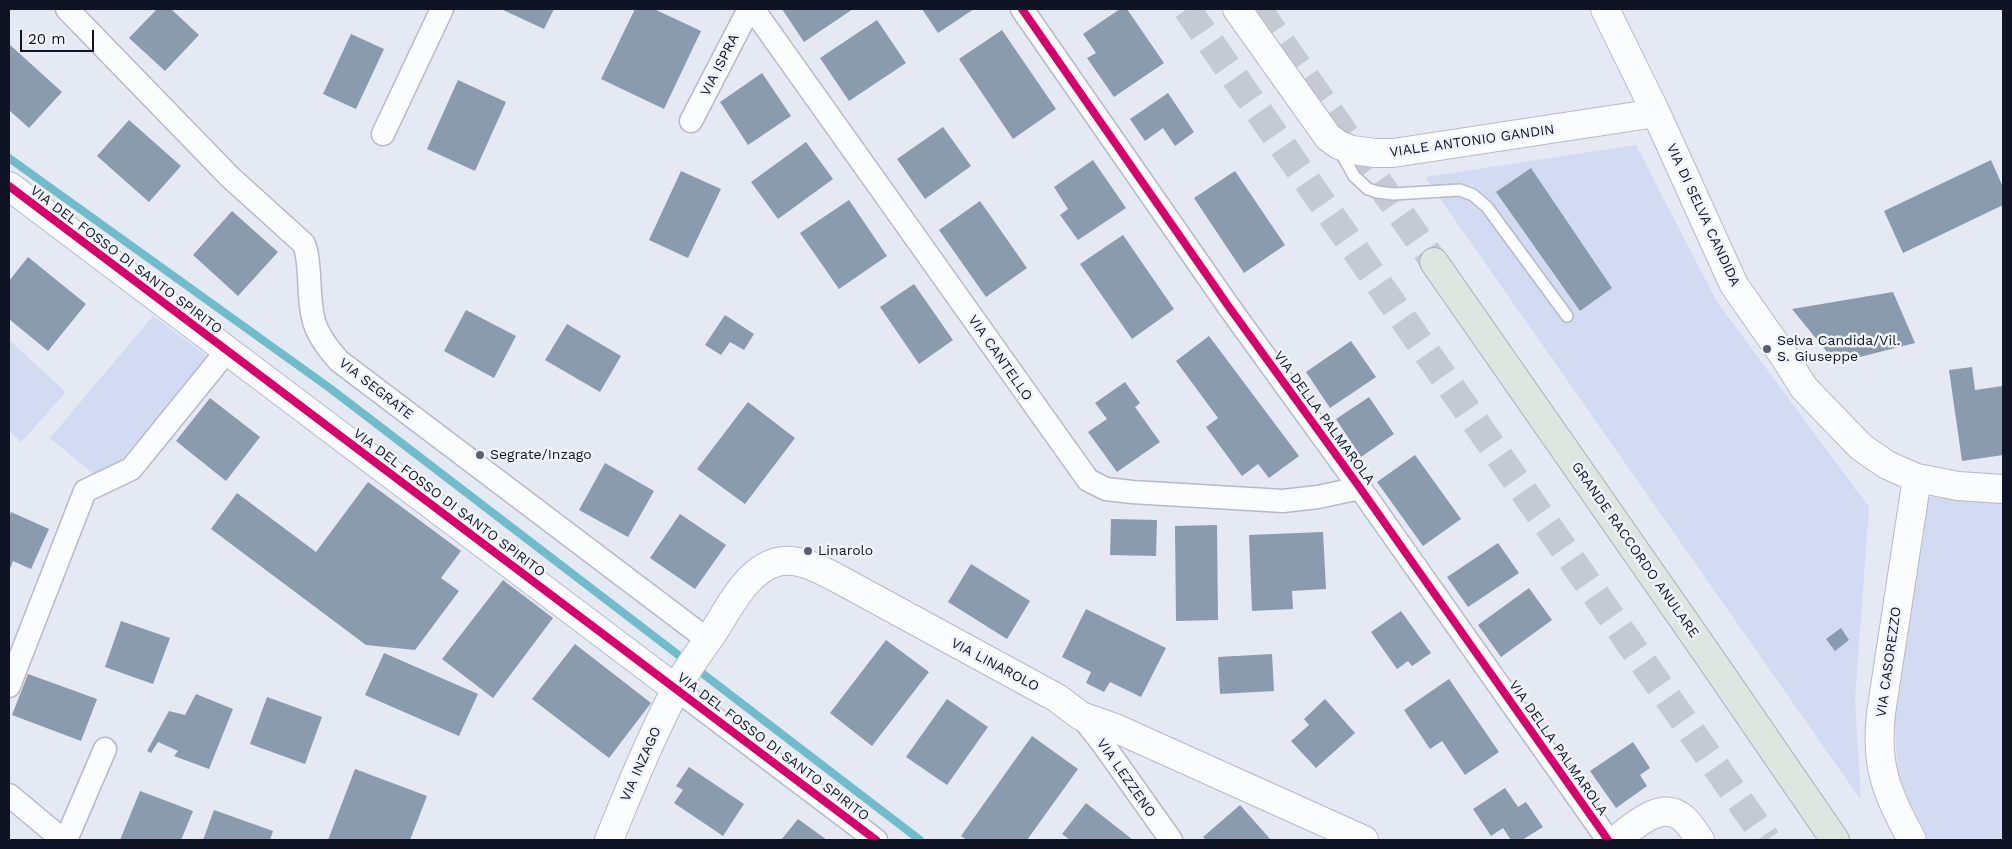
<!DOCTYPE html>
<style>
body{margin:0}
#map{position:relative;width:2012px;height:849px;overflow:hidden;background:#e5e9f3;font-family:"Work Sans",sans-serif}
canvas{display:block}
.frame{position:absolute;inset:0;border:10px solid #0f1424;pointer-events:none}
.scale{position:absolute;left:20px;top:30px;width:74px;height:22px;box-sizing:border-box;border:2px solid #0f1424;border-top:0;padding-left:6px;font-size:15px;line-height:18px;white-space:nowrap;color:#0f1424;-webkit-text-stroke:4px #f0f4fd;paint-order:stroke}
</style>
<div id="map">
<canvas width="2012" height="849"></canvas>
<div class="frame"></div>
<div class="scale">20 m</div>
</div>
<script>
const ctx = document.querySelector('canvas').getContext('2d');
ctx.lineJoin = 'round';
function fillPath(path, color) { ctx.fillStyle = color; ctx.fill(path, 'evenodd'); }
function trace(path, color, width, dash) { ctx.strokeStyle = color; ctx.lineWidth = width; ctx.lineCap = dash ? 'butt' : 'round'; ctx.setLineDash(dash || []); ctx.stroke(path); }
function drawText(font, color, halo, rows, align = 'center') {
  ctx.font = font + ' "Work Sans",sans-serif'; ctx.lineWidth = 5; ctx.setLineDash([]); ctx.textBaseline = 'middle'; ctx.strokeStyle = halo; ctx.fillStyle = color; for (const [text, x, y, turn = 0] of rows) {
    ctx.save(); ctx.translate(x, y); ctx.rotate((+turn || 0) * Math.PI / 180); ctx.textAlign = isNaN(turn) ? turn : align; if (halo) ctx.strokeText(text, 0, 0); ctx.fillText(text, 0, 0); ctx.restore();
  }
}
const green = new Path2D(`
 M1636,145L1717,302L1869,507L1855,700L1861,800L1425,177Z
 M153,316L207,356L103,482L50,438Z
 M9,340L66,392L21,442L9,431Z
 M1922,496L2003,502V840H1929L1898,779L1894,713Z`);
const stream = new Path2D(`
 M9,158L331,389L920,840`);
const building = new Path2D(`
 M157,9H171L199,35L165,71L129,38Z
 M501,9H554L544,29Z
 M635,9H654L701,31L664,109L601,79Z
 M782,9H853L804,42Z
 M922,9H974L938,33Z
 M1120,9H1127L1164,63L1114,97L1087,58L1096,53L1083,34Z
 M877,20L906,63L849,101L820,58Z
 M1002,30L1056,109L1013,139L959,59Z
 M351,34L384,49L356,109L323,94Z
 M9,44L62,92L29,128L9,110Z
 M762,73L791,116L748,145L720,102Z
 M458,80L506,102L475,171L427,149Z
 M1168,93L1194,132L1175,146L1163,128L1145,141L1130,119Z
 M129,120L181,166L149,202L97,156Z
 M943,127L971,166L925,199L897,159Z
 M806,142L833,179L778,219L751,182Z
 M1093,160L1126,208L1078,240L1060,215L1068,209L1054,187Z
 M1991,160L2003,187V205L1903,253L1884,211Z
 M1531,168L1612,288L1580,311L1496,192Z
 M681,171L721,189L688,258L649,240Z
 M1235,171L1285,245L1244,273L1194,198Z
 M849,200L887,256L839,289L800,233Z
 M980,201L1027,268L986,297L939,230Z
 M232,211L278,252L238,296L193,255Z
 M1123,235L1174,309L1132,339L1080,264Z
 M28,257L86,304L48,351L9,319V281Z
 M914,284L953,340L919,364L880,307Z
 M1893,292L1915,343L1836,363L1792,309Z
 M466,310L516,336L494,378L444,351Z
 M725,315L754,334L744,350L730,342L721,355L705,345Z
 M567,324L621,356L600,392L545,360Z
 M1209,336L1299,456L1269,478L1258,464L1242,476L1206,427L1218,418L1176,361Z
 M1351,341L1376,377L1330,408L1306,372Z
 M1972,367L1975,390L2003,386V455L1962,461L1949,370Z
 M1125,382L1140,403L1135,407L1160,442L1117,472L1088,432L1107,419L1095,403Z
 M1369,397L1394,434L1361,457L1336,419Z
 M210,398L260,437L226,481L176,441Z
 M748,402L795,438L745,504L697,469Z
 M1415,455L1461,519L1423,546L1377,482Z
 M605,463L654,491L628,537L579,510Z
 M368,482L461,551L441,578L459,591L415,650L366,645L211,529L237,493L316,552Z
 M11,512L49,529L31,569L13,561L9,571V518Z
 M680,514L726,545L695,589L650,558Z
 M1111,519L1157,520L1156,556L1110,555Z
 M1217,525L1218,620L1176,621L1175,526Z
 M1323,532L1326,589L1292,591L1293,609L1252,611L1249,535Z
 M1498,543L1519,573L1468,607L1447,577Z
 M971,564L1030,601L1007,639L948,602Z
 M503,580L553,618L493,698L442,659Z
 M1529,588L1552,620L1501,657L1478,625Z
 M1086,609L1166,648L1141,697L1110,682L1104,692L1086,683L1091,672L1062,657Z
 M1401,611L1431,653L1412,666L1408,661L1397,669L1371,632Z
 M121,621L170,638L153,684L105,667Z
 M1841,628L1849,640L1835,651L1826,639Z
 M886,640L929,672L872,746L830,713Z
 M575,644L651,703L609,758L532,699Z
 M384,653L478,694L459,736L365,695Z
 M1272,654L1274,691L1220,694L1218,657Z
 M28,674L97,699L81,741L12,715Z
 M1449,679L1499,752L1465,775L1442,741L1430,749L1404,710Z
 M196,694L233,709L209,769L174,756L178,751L158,742L151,753L147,751L169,711L185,715Z
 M267,697L322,717L305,764L250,744Z
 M947,699L988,727L947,785L906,757Z
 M1325,699L1355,733L1316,768L1291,741L1309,725L1304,719Z
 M1032,736L1078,769L1027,840H967L961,836Z
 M1633,742L1650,768L1640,775L1647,786L1616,808L1590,771Z
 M689,767L744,804L723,836L674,803L683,790L676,786Z
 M355,769L427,796L410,840H328Z
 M1505,788L1518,807L1526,802L1543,827L1522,840H1511L1503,828L1491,836L1473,809Z
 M140,791L193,811L181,840H120Z
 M1086,803L1133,840H1070L1062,834Z
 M1240,805L1271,840H1206L1203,837Z
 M214,810L273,831L270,840H203Z
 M798,819L827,840H781Z`);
const motorwayTunnel = new Path2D(`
 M1187,9L1767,840
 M1258,9L1434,262`);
const service = new Path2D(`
 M1339,149L1354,176L1368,189L1377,192L1394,194L1460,190L1473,195L1487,207L1567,316`);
const minor = new Path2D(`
 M67,9L230,177L304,244C308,254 308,264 309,275C311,315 310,329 339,361L708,640
 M753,9L1088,480L1106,489L1132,492L1283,501L1318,497L1360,488
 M1022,9L1229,307L1360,488L1608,840
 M691,121L749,9
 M383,134L442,9
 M9,686L85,491L131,469L226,352
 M676,689L876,840
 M1081,716L1103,744L1171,840
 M9,795L63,840
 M66,840L105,749`);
const tertiary = new Path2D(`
 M1237,9L1328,137L1339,145L1352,150L1375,153H1393L1656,113
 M1605,9L1656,113L1734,285L1786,359L1804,388L1861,447L1887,465L1917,478L1958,486L2003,489
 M9,186L676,689
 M609,840C629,790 650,739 675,691C686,669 703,648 716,628C731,604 748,570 777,562C797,557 817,568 835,577L1057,698L1081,716L1115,728L1364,840
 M1616,840C1633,827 1661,799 1683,818C1690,824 1695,833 1700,840
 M1912,840C1887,794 1875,767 1881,713L1917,478`);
const motorway = new Path2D(`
 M1434,262L1708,655L1835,840`);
const cycleway = new Path2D(`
 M1022,9L1229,307L1360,488L1608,840
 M9,186L876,840`);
const markers = [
 [1767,349,5,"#5a5f6c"],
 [480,455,5,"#5a5f6c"],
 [808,551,5,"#5a5f6c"]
];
const streetNames = [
 ["VIA ISPRA",720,65,-63],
 ["VIALE ANTONIO GANDIN",1472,141,-8],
 ["VIA DI SELVA CANDIDA",1703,215,65],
 ["VIA DEL FOSSO DI SANTO SPIRITO",126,260,37],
 ["VIA CANTELLO",1000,358,55],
 ["VIA SEGRATE",376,389,38],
 ["VIA DELLA PALMAROLA",1324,418,54],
 ["VIA DEL FOSSO DI SANTO SPIRITO",449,503,37],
 ["GRANDE RACCORDO ANULARE",1635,550,55],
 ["VIA CASOREZZO",1889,662,-82],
 ["VIA LINAROLO",995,665,28],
 ["VIA DEL FOSSO DI SANTO SPIRITO",773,747,37],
 ["VIA DELLA PALMAROLA",1558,748,55],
 ["VIA INZAGO",641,764,-66],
 ["VIA LEZZENO",1126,778,55]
];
const poiNames = [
 ["Selva Candida/Vil.",1777,341],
 ["S. Giuseppe",1777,357],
 ["Segrate/Inzago",490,455],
 ["Linarolo",818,551]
];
fillPath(green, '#d2dbf2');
trace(stream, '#71bccb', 8);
fillPath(building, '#899bac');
trace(motorwayTunnel, '#c5c9d4', 28, [28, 14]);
trace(service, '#b5bac6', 14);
trace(minor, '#b5bac6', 25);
trace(tertiary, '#b5bac6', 30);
trace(motorway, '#a7b1b0', 30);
trace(service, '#fbfcfd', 11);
trace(minor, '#fbfcfd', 22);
trace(tertiary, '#fbfcfd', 28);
trace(motorway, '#dee6e2', 28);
trace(cycleway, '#d6006c', 8);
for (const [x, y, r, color] of markers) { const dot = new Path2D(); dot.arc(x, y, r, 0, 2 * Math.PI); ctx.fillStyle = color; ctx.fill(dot); trace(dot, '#f0f4fd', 2); }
drawText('14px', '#0f1424', '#f0f4fd', streetNames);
drawText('14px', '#0f1424', '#f0f4fd', poiNames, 'left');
</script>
